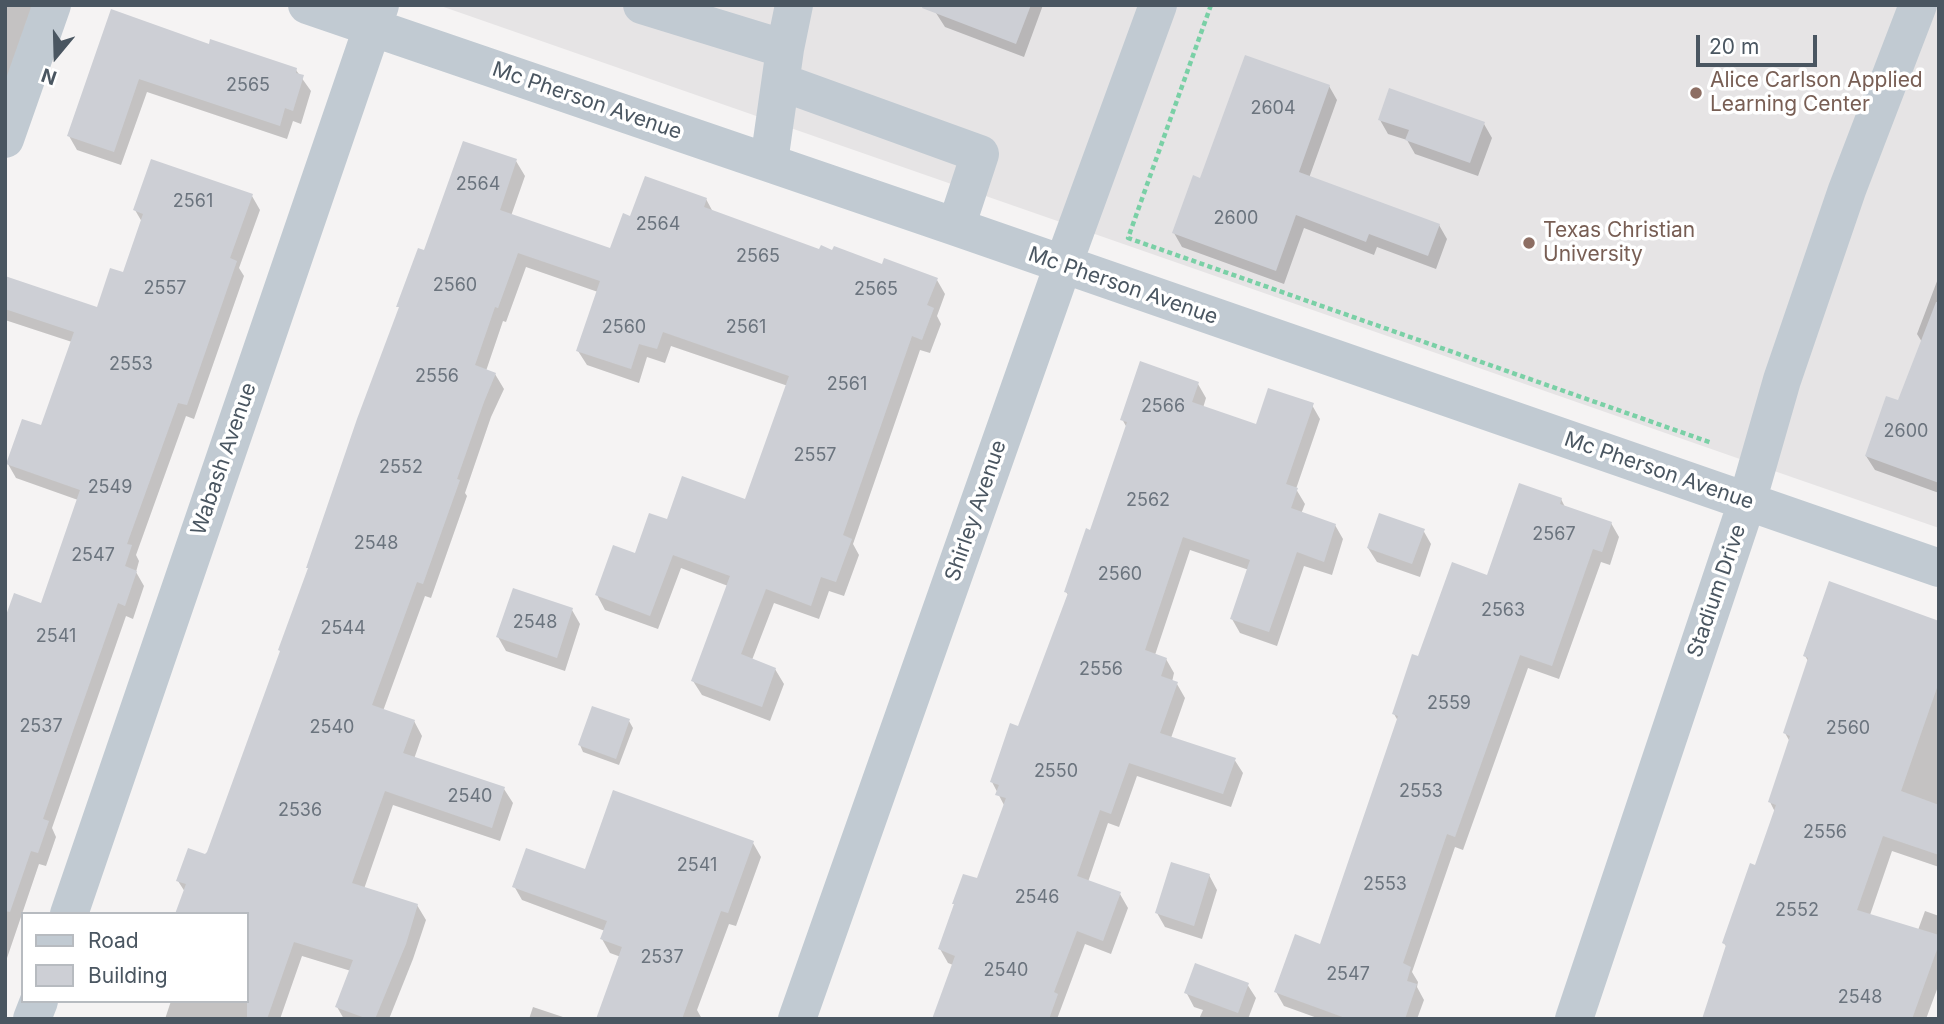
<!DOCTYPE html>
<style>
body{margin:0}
#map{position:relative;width:1944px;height:1024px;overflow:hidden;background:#f5f3f3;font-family:Inter,sans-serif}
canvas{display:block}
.frame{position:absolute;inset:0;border:7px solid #4a5661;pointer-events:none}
.legend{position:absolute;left:21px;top:912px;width:228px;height:91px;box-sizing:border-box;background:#fff;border:2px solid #b7bbc0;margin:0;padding:9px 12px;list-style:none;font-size:21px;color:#4a5661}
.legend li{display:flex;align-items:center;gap:14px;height:35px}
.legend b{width:35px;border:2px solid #b7bbc0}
.north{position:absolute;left:21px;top:21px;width:70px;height:70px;-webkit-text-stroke:5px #fff;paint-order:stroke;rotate:199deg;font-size:19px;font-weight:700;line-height:28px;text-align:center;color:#4a5661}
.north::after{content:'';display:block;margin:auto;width:24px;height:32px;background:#4a5661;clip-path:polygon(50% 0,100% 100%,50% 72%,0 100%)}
.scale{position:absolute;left:1696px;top:35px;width:121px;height:32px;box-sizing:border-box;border:4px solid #4a5661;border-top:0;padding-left:9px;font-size:21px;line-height:24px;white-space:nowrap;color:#4a5661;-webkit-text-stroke:5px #fff;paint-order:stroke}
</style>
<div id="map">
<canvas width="1944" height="1024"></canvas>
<div class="frame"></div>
<ul class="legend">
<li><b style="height:9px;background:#c1cad2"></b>Road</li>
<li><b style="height:19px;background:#cdcfd5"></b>Building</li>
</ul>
<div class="north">N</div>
<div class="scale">20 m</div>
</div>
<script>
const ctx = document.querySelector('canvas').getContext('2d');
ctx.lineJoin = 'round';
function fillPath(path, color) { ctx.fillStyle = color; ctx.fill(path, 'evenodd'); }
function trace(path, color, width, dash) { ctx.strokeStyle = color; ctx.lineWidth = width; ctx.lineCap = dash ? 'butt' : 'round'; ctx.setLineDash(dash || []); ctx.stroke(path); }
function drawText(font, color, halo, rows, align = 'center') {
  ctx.font = font + ' Inter,sans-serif'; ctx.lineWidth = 7; ctx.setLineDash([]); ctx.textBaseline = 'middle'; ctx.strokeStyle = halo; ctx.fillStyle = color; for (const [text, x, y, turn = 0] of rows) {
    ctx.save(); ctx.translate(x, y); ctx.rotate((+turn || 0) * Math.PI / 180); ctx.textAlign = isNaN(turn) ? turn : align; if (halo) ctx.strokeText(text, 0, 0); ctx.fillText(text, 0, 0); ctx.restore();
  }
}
const education = new Path2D(`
 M438,5H1939V528L1803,481Z`);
const shadow = new Path2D(`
 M5,5H44L5,107Z
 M939,5H1043L1024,57L945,27L936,13Z
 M112,11L210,46L296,70L311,91L301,124L293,121L287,139L147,92L121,165L77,150L69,136Z
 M1329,86L1337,100L1309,178L1439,225L1447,239L1436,269L1377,247L1374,255L1304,228L1284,284L1182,247L1174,233L1202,180Z
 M1380,120L1484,124L1492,138L1478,176L1415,154L1407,140L1388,134Z
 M516,161L525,176L511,216L611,251L631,218L706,199L713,212L820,251L937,280L945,294L937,316L941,324L930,353L920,350L853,544L859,555L844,596L829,591L819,619L774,603L752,660L775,669L784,684L770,721L702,695L693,681L728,586L681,568L658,629L605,610L597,595L668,521L746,502L788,386L671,346L665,363L647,357L639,383L587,365L578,351L598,292L526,267L506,322L503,321L486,371L495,374L504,389L491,417L465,493L467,496L431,598L425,596L383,711L414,721L422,736L414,759L504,789L513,803L500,841L393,805L364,889L417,905L426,920L413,959L389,1019H344L337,1007L351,971L302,956L280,1019H165L171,1001H247V914L185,892L178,881L208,853L281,653L400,309L398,306L425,252Z
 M252,196L260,210L239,268L244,276L194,419L186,416L136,555L139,561L136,572L144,586L133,619L126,616L52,828L56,837L46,866L39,864L5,964V623L42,605L78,500L16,478L8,464L42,427L72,342L5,320V278L98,309L124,274L142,222L135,210Z
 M1939,276V493L1875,470L1866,456L1899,403L1922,342L1917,334Z
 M1198,384L1206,398L1203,408L1257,426L1312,405L1320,419L1296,489L1305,504L1301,514L1335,525L1343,539L1332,575L1304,566L1277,646L1240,633L1232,619L1249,570L1190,550L1155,655L1166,659L1174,673L1172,682L1177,684L1185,698L1171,738L1234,759L1243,773L1231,807L1137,776L1119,827L1108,823L1088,882L1120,894L1128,908L1111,954L1085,944L1057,1019H933L953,965L948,963L940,949L978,880L1005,807L992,782L1019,728L1069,596L1066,592L1091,532L1127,428L1122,419Z
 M1561,499L1565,507L1611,523L1619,537L1610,565L1601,562L1559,679L1528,668L1463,850L1455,847L1412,972L1418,982L1417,987L1424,1000L1417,1019H1320L1284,1006L1276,992L1321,946L1398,721L1394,714L1419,658L1488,577Z
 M1423,530L1431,544L1420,577L1377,562L1368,548Z
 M572,610L580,624L565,671L506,651L498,637Z
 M1939,623V867L1892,851L1870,915L1918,930L1925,911L1939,916V984L1926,1019H1704L1727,948L1724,943L1756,868L1775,812L1770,802L1790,742L1785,733L1808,661L1805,656Z
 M629,721L633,728L619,765L583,752L580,745Z
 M753,843L761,857L736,926L729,924L697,1010L702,1019H598L621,957L610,953L602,939L605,931L522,900L514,886Z
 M1209,875L1217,890L1202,939L1165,927L1157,913Z
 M1247,984L1256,998L1248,1019H1199L1203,1010L1194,1007L1186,992Z
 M533,1007L569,1019H529Z`);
const building = new Path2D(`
 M923,5H1031L1016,44L922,8Z
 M111,9L209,44L210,39L297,68L296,73L304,75L293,111L285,108L280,126L139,79L114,152L67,136Z
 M1245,55L1330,85L1299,172L1440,224L1428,256L1369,234L1366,242L1296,215L1276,271L1172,233L1193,175L1200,178Z
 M1389,88L1485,122L1470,163L1405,140L1409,130L1378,120Z
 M463,141L517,159L500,210L610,248L623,213L630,216L645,176L707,198L704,207L819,249L821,245L832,250L834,246L882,264L884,258L938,278L927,305L934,308L922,340L912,336L843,535L852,539L836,582L821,577L811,606L766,589L741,654L776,668L762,707L691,681L730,576L673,555L650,616L595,595L613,545L635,553L649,513L667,519L682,476L745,499L789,376L663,332L657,349L639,344L631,369L576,351L600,281L518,253L498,308L495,307L475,365L496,373L484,402L457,479L460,480L423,584L417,582L372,705L415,720L403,753L505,787L492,828L385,791L352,883L418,904L406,944L375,1019H368L335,1007L353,960L294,942L267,1019H247V914H175L186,884L176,881L188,848L205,854L207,852L280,651L278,650L308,568H306L357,419L399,307H396L418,248L424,250Z
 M151,159L253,194L230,258L237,261L187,405L178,403L127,544L132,545L125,566L137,571L125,606L118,603L74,728L43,819L49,821L38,853L31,851L10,912L5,911V618L14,593L41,603L80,490L6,464L22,419L41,425L74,332L5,309V276L97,307L110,268L123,272L143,214L133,210Z
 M1936,302H1939V483L1865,456L1886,396L1898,400Z
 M1140,361L1199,382L1192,402L1256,424L1268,388L1314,403L1286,484L1298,488L1291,508L1336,524L1324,562L1297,552L1269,632L1230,619L1250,560L1183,537L1145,650L1167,658L1161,676L1178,682L1160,733L1236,758L1223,794L1129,763L1111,814L1100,810L1077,876L1121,892L1103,941L1077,931L1054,992L1058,994L1049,1019H932L955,956L938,949L954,904H952L963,874L977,878L1006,798L995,795L999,785L990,782L1010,723L1018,726L1068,593L1064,592L1086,528L1090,530L1127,422L1120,420Z
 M1519,483L1562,498L1560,504L1612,522L1602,552L1593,549L1552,666L1520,655L1455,837L1447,834L1403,963L1411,967L1407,981L1417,984L1405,1019H1348L1274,992L1295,934L1320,944L1398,716L1392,714L1412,654L1418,656L1452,562L1487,575Z
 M1379,513L1425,529L1412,564L1367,548Z
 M1829,581L1939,621V682L1901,791L1939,805V855L1883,836L1857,910L1939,935V944L1912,1019H1702L1726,945L1722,943L1750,863L1755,865L1776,805L1768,802L1790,736L1783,733L1808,658L1803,656Z
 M513,588L573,608L557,658L496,637Z
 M592,706L630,719L616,759L578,745Z
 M613,790L754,841L728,913L721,911L682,1019H596L622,947L600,939L607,921L512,887L526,848L585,869Z
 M1171,862L1210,874L1194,926L1155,913Z
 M1195,963L1249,983L1238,1013L1184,993Z`);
const path = new Path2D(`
 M1211,5L1128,238L1712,443`);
const minor = new Path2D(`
 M307,5L956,227L1939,568
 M642,5L785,49
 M781,82L980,154L956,227
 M5,139L52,5
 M769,162L785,49L794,5
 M69,914L380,5
 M32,1019L39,1001
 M797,1019L1063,265L1158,5
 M1574,1019L1747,502L1782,380L1847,190L1918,5`);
const markers = [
 [1696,93,7,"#8d6e63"],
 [1529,243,7,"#8d6e63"]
];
const numberNames = [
 ["2565",248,86],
 ["2604",1273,109],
 ["2564",478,185],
 ["2561",193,202],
 ["2600",1236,219],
 ["2564",658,225],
 ["2565",758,257],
 ["2560",455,286],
 ["2557",165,289],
 ["2565",876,290],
 ["2560",624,328],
 ["2561",746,328],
 ["2553",131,365],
 ["2556",437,377],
 ["2561",847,385],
 ["2566",1163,407],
 ["2600",1906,432],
 ["2557",815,456],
 ["2552",401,468],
 ["2549",110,488],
 ["2562",1148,501],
 ["2567",1554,535],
 ["2548",376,544],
 ["2547",93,556],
 ["2560",1120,575],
 ["2563",1503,611],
 ["2548",535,623],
 ["2544",343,629],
 ["2541",56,637],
 ["2556",1101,670],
 ["2559",1449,704],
 ["2537",41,727],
 ["2540",332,728],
 ["2560",1848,729],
 ["2550",1056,772],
 ["2553",1421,792],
 ["2540",470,797],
 ["2536",300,811],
 ["2556",1825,833],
 ["2541",697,866],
 ["2553",1385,885],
 ["2546",1037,898],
 ["2552",1797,911],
 ["2537",662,958],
 ["2540",1006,971],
 ["2547",1348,975],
 ["2548",1860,998]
];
const educationNames = [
 ["Alice Carlson Applied",1710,81],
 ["Learning Center",1710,105],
 ["Texas Christian",1543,231],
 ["University",1543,255]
];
const streetNames = [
 ["Mc Pherson Avenue",587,101,19],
 ["Mc Pherson Avenue",1123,286,19],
 ["Wabash Avenue",224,459,-71],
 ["Mc Pherson Avenue",1659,471,19],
 ["Shirley Avenue",976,511,-71],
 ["Stadium Drive",1717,591,-71]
];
fillPath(education, '#e6e4e5');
fillPath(shadow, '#0003');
fillPath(building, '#cdcfd5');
trace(path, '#7ad0a6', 4.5, [5, 3.5]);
trace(minor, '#c1cad2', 38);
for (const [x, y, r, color] of markers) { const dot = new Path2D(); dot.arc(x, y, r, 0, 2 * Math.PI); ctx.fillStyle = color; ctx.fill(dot); trace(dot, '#fff', 2.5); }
drawText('18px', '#6b747e', null, numberNames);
drawText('21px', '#785e54', '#fff', educationNames, 'left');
drawText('21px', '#4a5661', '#fff', streetNames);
</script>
